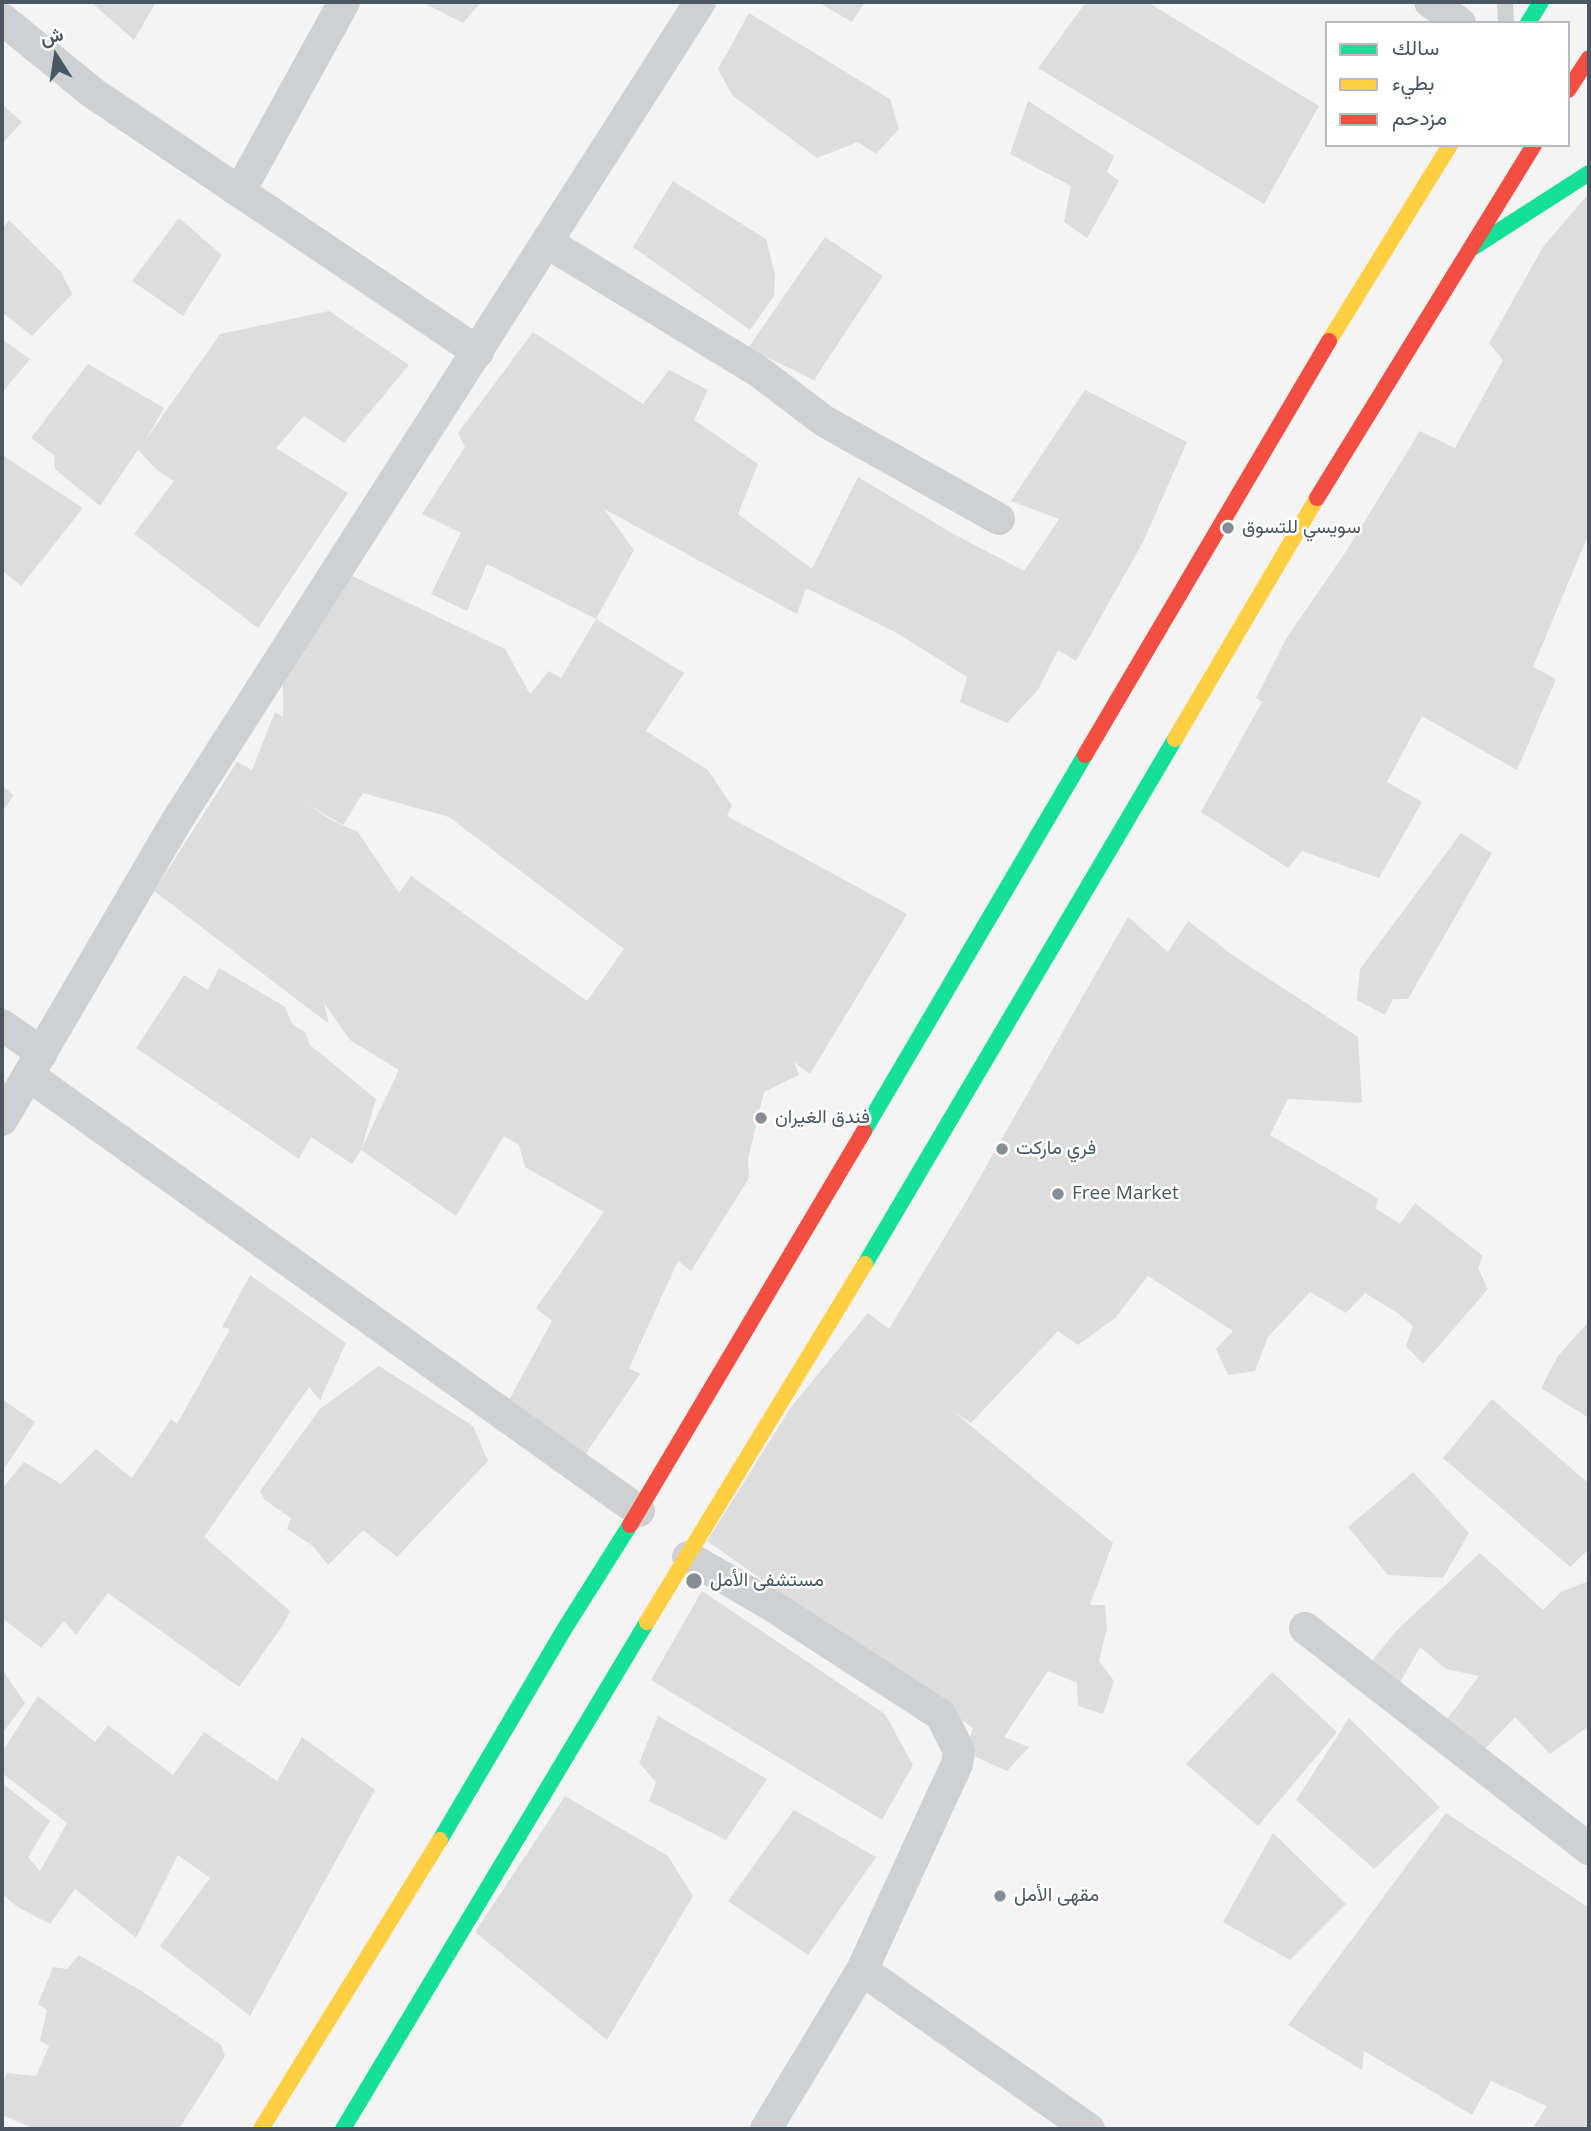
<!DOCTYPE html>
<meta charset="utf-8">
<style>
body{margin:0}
#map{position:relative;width:1591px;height:2131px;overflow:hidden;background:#f4f4f4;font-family:"Open Sans",Vazirmatn,sans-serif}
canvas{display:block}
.frame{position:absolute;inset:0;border:4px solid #4a5661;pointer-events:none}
.legend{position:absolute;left:1325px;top:21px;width:245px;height:126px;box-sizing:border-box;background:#fff;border:2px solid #b7bbc0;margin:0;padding:9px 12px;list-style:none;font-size:21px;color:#4a5661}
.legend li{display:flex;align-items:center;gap:14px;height:35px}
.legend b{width:35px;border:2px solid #b7bbc0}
.north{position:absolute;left:21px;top:21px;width:70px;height:70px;-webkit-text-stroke:5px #fff;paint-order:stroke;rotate:348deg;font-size:19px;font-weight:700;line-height:28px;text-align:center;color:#4a5661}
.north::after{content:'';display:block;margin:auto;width:24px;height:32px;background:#4a5661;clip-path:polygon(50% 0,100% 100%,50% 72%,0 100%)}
</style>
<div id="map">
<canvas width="1591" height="2131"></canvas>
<div class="frame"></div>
<ul class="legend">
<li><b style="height:9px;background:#16e098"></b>سالك</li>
<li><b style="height:9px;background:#ffcf43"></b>بطيء</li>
<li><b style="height:9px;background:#f24e42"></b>مزدحم</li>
</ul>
<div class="north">ش</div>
</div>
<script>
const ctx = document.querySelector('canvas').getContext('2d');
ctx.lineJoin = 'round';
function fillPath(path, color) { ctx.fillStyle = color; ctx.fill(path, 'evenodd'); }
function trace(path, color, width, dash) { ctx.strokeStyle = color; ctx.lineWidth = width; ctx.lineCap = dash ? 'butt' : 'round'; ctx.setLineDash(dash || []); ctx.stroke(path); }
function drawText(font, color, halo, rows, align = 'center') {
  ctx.font = font + ' "Open Sans",Vazirmatn,sans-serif'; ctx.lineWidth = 5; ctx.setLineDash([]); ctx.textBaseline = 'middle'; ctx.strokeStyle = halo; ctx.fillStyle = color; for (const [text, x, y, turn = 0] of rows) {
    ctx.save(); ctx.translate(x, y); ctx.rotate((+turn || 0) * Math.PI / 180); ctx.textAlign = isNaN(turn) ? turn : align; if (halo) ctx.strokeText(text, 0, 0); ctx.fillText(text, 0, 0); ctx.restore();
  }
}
const building = new Path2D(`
 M91,2H156L134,40Z
 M422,2H481L463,23Z
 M818,2H865L852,22Z
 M1086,2H1147L1319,106L1264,204L1038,68Z
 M749,13L890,99L899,129L876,154L858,142L817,158L732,95L718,69Z
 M1028,101L1114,156L1107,172L1119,181L1087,238L1064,222L1071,186L1010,154Z
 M2,104L22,122L2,144Z
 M673,181L766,239L775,274L774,296L750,330L633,247Z
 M1589,193V533L1533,667L1556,679L1517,770L1422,716L1387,782L1422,802L1379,878L1302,851L1288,868L1201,812L1262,702L1256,698L1286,639L1345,553L1420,431L1455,448L1503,360L1489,343L1543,247Z
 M179,218L222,255L183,316L132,281Z
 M9,220L61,272L72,294L32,336L2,312V229Z
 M825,237L883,276L814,380L748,348Z
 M329,311L409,365L344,443L304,416L276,448L348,493L258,628L134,534L174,481L157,470L138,450L100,506L55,469L54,455L31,438L88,364L164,408L145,441L220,334Z
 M533,332L643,404L669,370L708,390L694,420L758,464L738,514L812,569L858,477L952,533L1024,571L1059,519L1011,501L1085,390L1187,442L1143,542L1076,661L1058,650L1038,690L1007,723L960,702L967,677L895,632L806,588L797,614L604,509L634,550L596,619L487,564L467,611L431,594L461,533L422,514L465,447L458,433Z
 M2,339L30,359L2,393Z
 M2,455L83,508L21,586L2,570Z
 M346,573L505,649L530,694L549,671L561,678L596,619L684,673L646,731L708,770L732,806L727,816L907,914L810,1074L794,1062L799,1075L764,1092L748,1159L749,1178L691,1271L678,1261L629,1368L640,1374L583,1458L509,1400L552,1321L536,1308L604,1212L525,1167L519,1145L504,1136L456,1216L361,1150L352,1164L311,1137L299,1159L136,1048L184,975L208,990L219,968L284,1006L293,1025L305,1032L310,1045L376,1099L361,1150L399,1070L350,1040L324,1003L329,1024L154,891L237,762L252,770L275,712L283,717V681ZM363,793L449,817L624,949L587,1001L411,876L399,893L358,832L333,821L305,803L343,825Z
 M2,786L14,795L2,812Z
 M1461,833L1492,853L1408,999H1393L1385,1015L1357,1000L1360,969Z
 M1128,917L1168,952L1188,921L1234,956L1358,1037L1362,1103L1288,1099L1270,1135L1379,1199L1375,1208L1400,1224L1415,1203L1483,1256L1478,1268L1488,1289L1423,1364L1406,1346L1413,1326L1399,1314L1365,1293L1346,1313L1310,1292L1268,1337L1255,1371L1228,1375L1216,1349L1233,1331L1148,1276L1115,1318L1078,1345L1058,1331L971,1423L954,1412L1113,1543L1090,1605H1105L1107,1628L1099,1661L1114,1681L1103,1714L1078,1706L1077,1683L1048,1671L1004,1737L1029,1747L1007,1771L965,1752L973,1728L707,1541L791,1407L868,1313L889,1329L967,1200Z
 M250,1275L346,1343L320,1400L309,1387L204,1537L290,1611L283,1625L239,1687L108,1593L76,1635L64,1621L41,1648L2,1618V1489L24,1462L61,1484L96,1449L132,1478L171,1419L177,1424L230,1329L222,1327Z
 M1589,1321V1418L1541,1388L1558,1356Z
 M379,1366L473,1426L488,1461L397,1557L363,1530L328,1565L313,1546L287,1529L291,1518L265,1500L260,1491L320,1409Z
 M2,1399L35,1422L2,1472Z
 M1492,1399L1589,1484V1549L1570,1567L1443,1458Z
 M1413,1472L1469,1533L1443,1578L1388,1575L1348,1527Z
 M1480,1553L1543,1610L1561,1592L1589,1581V1726L1550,1754L1515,1717L1483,1751L1445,1722L1479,1676L1446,1669L1420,1647L1397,1688L1366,1668L1398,1629Z
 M702,1591L885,1714L913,1765L882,1820L651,1680Z
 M2,1669L25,1703L2,1734Z
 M1272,1672L1337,1732L1258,1826L1186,1764Z
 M38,1696L95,1742L108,1725L173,1775L204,1732L277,1781L302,1737L375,1790L250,2016L160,1946L210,1878L178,1855L136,1938L75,1889L50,1924L19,1908L2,1894V1783L50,1821L28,1857L40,1871L67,1823L2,1773V1752Z
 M658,1716L767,1779L726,1840L649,1801L656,1782L639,1763Z
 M1349,1718L1440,1807L1374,1869L1296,1800Z
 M565,1796L668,1856L693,1896L607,2040L475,1932Z
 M794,1810L876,1857L808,1955L728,1901Z
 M1446,1813L1589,1908V2129H1532L1547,2106L1491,2081L1472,2115L1364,2051L1362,2070L1288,2025Z
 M1273,1833L1346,1904L1290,1960L1223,1922Z
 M79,1955L140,1990L221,2045L225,2056L179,2129H35L2,2115V2084L7,2073L36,2076L49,2046L40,2041L47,2010L38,2004L53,1967L67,1969Z`);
const lane = new Path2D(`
 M1505,2L1506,23`);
const street = new Path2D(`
 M1430,2L1460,23
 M2,19L93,93L478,352
 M240,191L344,2
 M548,243L758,371L824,421L999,519
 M2,1025L42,1053
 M28,1075L639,1511
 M2,1120L176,822L700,2
 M688,1557L771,1605L941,1715L959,1751L957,1764L862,1970L766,2129
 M1305,1628L1589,1849
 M862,1970L1089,2129`);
const fast = new Path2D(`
 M1528,23L1541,2
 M1474,247L1589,173
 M864,1131L1085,755
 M865,1264L1175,739
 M440,1840L565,1628L630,1525
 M343,2129L647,1622`);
const slow = new Path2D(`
 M1329,341L1450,145
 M1175,739L1317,498
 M647,1622L865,1264
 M261,2129L440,1840`);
const jam = new Path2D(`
 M1568,90L1589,58
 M1317,498L1534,145
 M1085,755L1329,341
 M630,1525L864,1131`);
const markers = [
 [1228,528,7,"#868d94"],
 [761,1118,7,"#868d94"],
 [1002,1149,7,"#868d94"],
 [1058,1194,7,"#868d94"],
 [694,1581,9,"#868d94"],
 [1000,1896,7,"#868d94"]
];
const poiNames = [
 ["سويسي للتسوق",1242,528],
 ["فندق الغيران",775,1118],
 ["فري ماركت",1016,1149],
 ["Free Market",1072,1194],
 ["مستشفى الأمل",710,1581],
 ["مقهى الأمل",1014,1896]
];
fillPath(building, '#ddddde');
trace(lane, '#ced0d2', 16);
trace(street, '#ced0d2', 32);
trace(fast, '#16e098', 16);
trace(slow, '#ffcf43', 16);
trace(jam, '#f24e42', 16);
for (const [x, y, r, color] of markers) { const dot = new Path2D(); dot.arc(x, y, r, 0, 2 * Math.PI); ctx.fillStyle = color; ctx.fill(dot); trace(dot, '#fff', 2.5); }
drawText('19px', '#4a5661', '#fff', poiNames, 'left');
</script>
